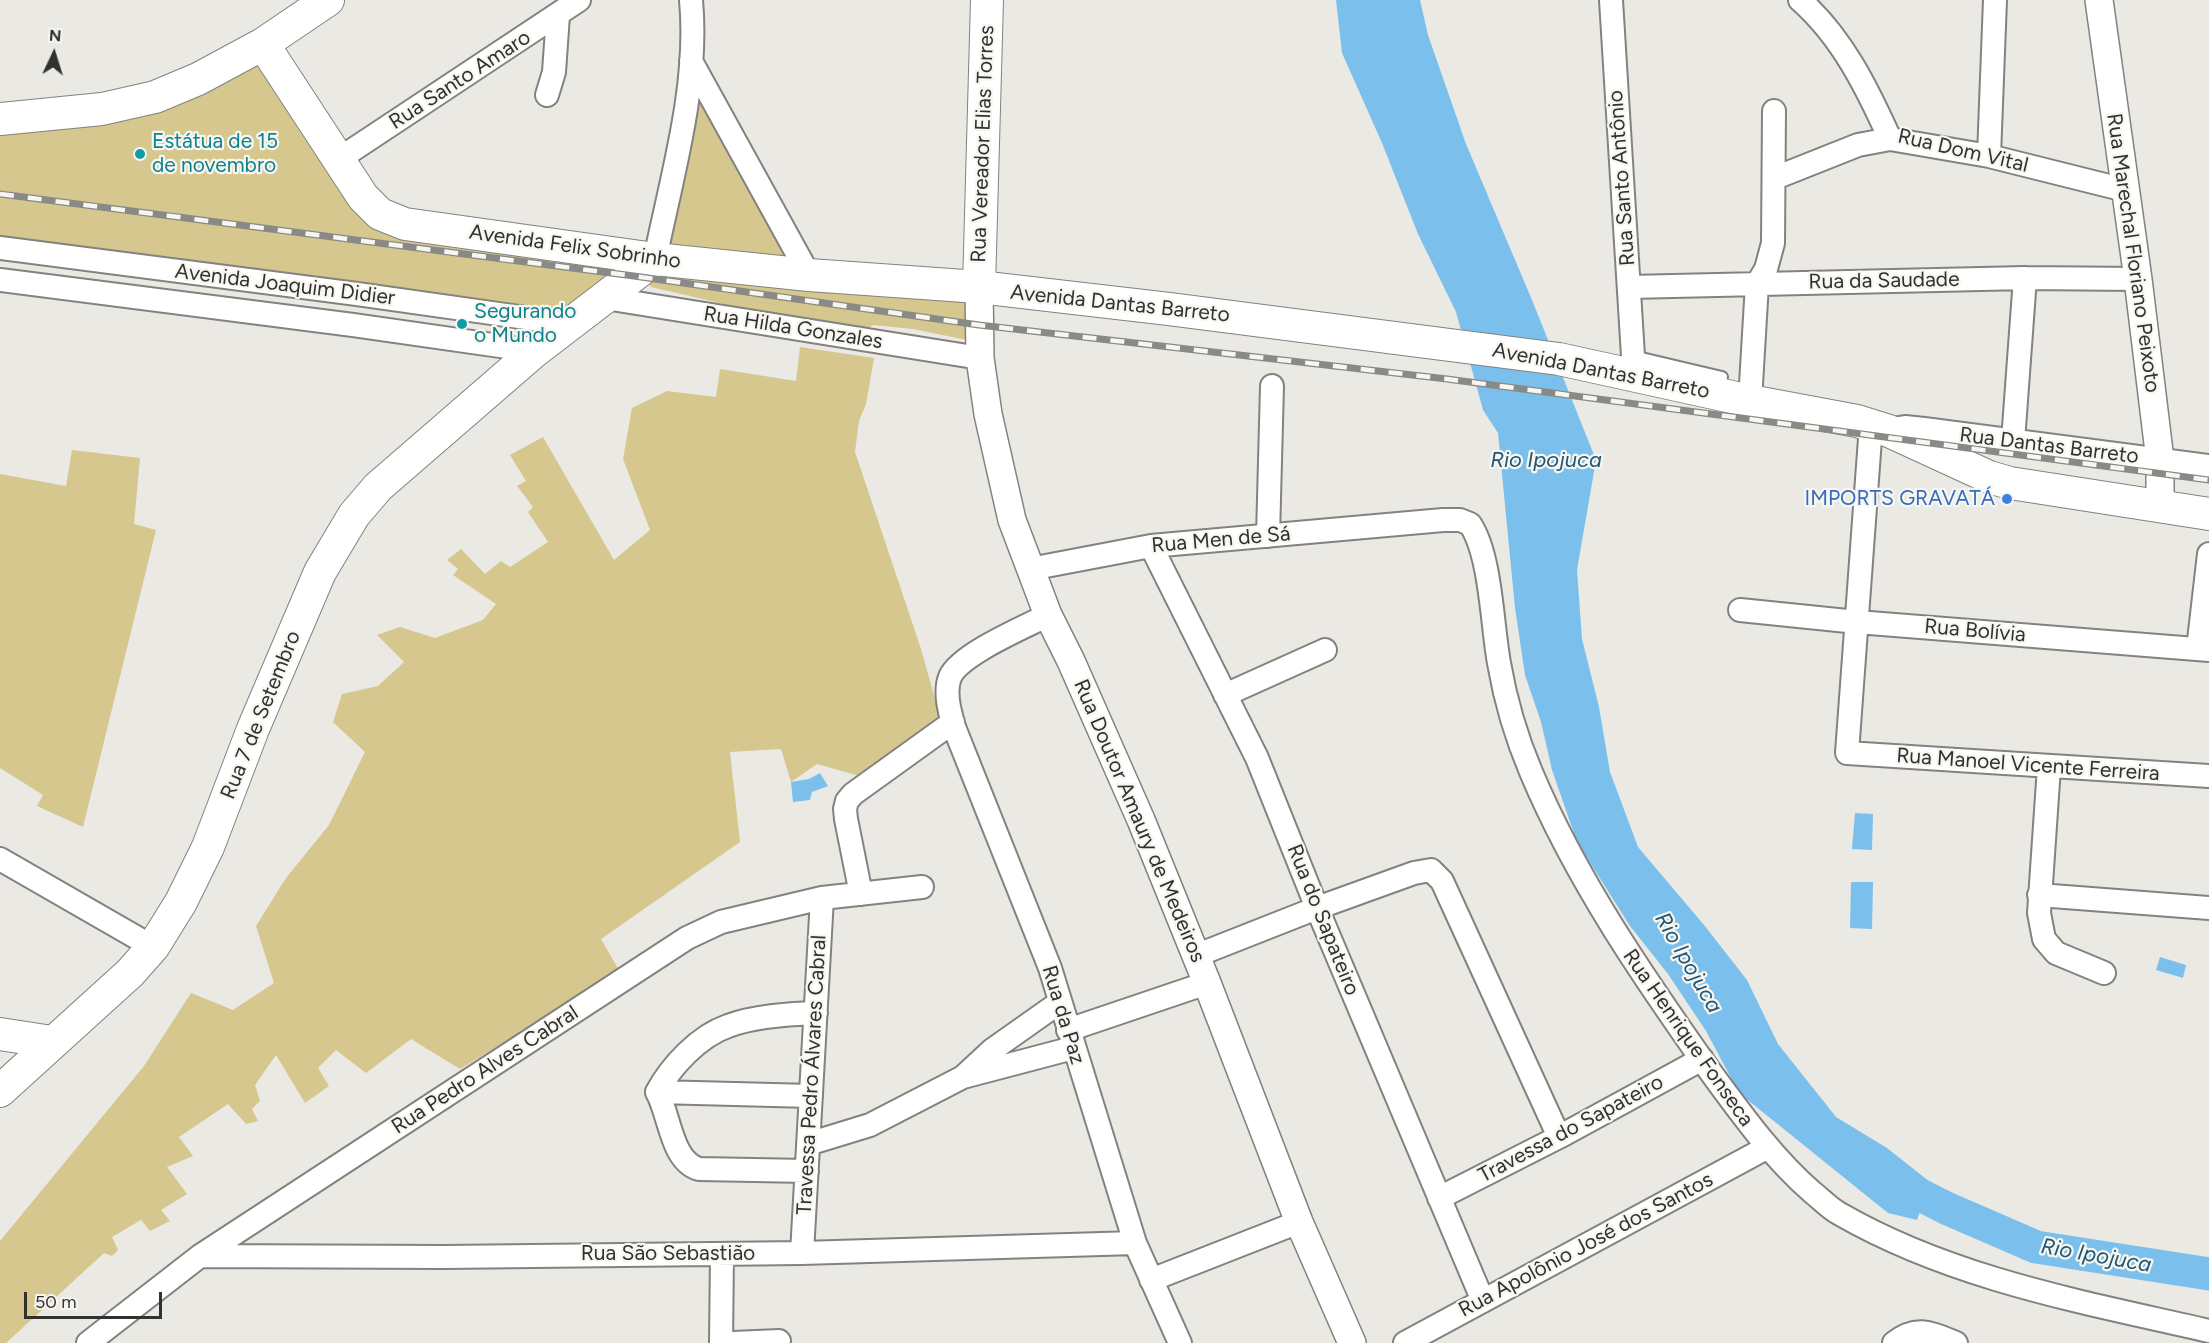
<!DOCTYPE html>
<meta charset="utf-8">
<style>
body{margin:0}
#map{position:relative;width:2209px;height:1343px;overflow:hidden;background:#eae9e4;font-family:Figtree,sans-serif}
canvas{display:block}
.north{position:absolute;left:24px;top:24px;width:60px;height:60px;-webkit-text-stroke:4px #f7f6f1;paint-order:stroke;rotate:4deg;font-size:16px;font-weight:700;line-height:24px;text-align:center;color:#31312f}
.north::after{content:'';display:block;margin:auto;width:21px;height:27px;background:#31312f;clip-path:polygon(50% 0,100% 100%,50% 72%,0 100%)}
.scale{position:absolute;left:24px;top:1292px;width:138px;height:27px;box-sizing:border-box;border:3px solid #31312f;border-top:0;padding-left:8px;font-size:18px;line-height:21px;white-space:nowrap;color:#31312f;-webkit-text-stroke:4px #f7f6f1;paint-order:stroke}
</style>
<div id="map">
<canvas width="2209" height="1343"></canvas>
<div class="north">N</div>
<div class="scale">50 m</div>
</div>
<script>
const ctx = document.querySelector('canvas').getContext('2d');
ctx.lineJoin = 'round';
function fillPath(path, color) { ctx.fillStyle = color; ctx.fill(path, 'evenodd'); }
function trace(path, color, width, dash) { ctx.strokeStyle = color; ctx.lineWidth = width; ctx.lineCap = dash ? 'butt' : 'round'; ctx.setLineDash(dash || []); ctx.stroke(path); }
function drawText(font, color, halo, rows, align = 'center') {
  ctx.font = font + ' Figtree,sans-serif'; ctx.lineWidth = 4.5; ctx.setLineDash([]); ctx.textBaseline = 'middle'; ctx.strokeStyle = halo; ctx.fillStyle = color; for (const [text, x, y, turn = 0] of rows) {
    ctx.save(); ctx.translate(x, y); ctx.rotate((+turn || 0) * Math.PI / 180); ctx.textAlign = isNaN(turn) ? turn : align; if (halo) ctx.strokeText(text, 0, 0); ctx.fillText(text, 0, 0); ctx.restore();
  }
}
const green = new Path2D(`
 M263,61L364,220L384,226L608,266L606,280L608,283L554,315L0,243V130Z
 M695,83L793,262L665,249Z
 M646,273L967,295V340L913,329L873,325L862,332L771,315L651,287L646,280Z
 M800,347L874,358L866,404L859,421L855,452L921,649L941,720L863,777L817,764L791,782L781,749L730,752L740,842L601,939L620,972L460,1069L411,1039L366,1073L336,1050L318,1068L329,1086L305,1103L276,1055L255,1085L260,1101L252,1109L258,1121L246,1124L228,1104L179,1137L193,1156L167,1167L187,1194L161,1210L170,1221L150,1231L141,1220L112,1237L118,1250L112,1256L104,1253L6,1343H0V1241L144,1066L191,993L233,1010L274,983L256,926L286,878L329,825L365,752L333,722L342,694L378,686L404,662L377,635L400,627L435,638L483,620L496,604L453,575L458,569L447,560L461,549L485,574L501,561L510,567L548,542L528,512L533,507L517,486L526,481L510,455L543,437L614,560L650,530L623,459L632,408L667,391L716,397L720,369L796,381Z
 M72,450L140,458L134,524L156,530L83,827L37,806L43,795L0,768V474L66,486Z`);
const water = new Path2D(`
 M1336,0H1420L1428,35L1466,144L1532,300L1596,460L1577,570L1582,639L1599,707L1610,772L1638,847L1704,925L1747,980L1778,1044L1836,1117L1887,1148L1930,1182L1917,1220L1888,1213L1739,1093L1706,1031L1668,974L1630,926L1577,842L1552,770L1541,722L1525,675L1515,608L1498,433L1483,410L1456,312L1418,234L1382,143L1342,53Z
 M820,773L828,786L812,792L810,800L793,802L791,782L809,779Z
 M1855,813L1873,814L1872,850L1852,849Z
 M1851,882H1873L1872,929L1850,928Z
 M2160,957L2186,965L2183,978L2156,970Z`);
const river = new Path2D(`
 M1885,1177L1946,1208L2036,1247L2209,1274`);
const service = new Path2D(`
 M1633,356L1722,377`);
const minor = new Path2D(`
 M1611,0L1633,356
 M1800,0C1842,37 1867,88 1890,139
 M691,61L809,275
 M547,95L554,72L558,15
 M1989,156L1995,0
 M339,159L579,0
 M1775,178L1858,145L1890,139L1989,156L2125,190
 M0,248L357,294L569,324
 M655,259C672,175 699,86 691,0
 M0,280L353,325L535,351
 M1629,287L2025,278L2138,279
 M605,298L980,358
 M1750,401L1757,284L1766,269L1773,243L1774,111
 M1871,425L1847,753L2209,776
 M1893,429L1905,427L1924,429L2209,466
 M2013,441L2025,278
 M1268,536L1272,386
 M1151,546L1257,758L1317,908L1483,1301
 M1030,569L1151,546L1443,520H1460L1470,524C1491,555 1492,625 1499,663C1505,698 1517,739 1531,772C1577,881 1644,978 1712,1074C1743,1116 1773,1158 1812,1192C1821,1199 1830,1209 1840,1214C1953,1279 2083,1302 2209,1331
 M1740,610L1857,622L2209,650
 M1048,615C1025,627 960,654 950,677C944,692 950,713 954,727L1050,968L1135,1243L1180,1343
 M2198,649L2209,554
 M1225,695L1325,650
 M2049,767L2039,913L2044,939L2056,953L2104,973
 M0,859L153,947
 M861,894L846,819L845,809L847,801L853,794L953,722
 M2039,895L2209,908
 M1195,956L1317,908L1414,873L1431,870L1442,881L1559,1137
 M1068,1030L1207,983
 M964,1076L992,1050L1060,1002
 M657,1092C670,1115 671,1161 699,1169L807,1171
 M657,1092C671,1066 699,1036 728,1026C754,1016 788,1014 816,1013
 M657,1092L811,1096
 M808,1144L870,1125L963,1077L1073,1048
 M1439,1198L1559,1137L1702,1059
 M802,1253L822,898
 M200,1256L444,1257L802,1253L1135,1243
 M1151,1280L1299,1222
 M88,1343L200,1256L687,938L721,922L822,898L922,887
 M721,1343L722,1254
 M733,1343L779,1341
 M1405,1343L1768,1147
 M1894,1343C1917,1325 1931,1333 1956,1343`);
const tertiary = new Path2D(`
 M2099,0L2138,279L2160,460V507
 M979,287L980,358L988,414L1012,520L1048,615L1071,661L1141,820L1207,983L1299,1222L1352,1343`);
const secondary = new Path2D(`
 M263,44L363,197L380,214L405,224L655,259L809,275L979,287L1169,309L1559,359L1750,401L1857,421L1889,431L1989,477L2010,483L2209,514
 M0,119L102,109L155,97L198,79L263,44L328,0
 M979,287L987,0
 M0,1034L52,1042
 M0,1091L130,973L153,947L181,902L208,847L253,729L320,572L354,515L378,487L535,351L655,259`);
const rail = new Path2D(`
 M0,194L634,276L979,325L1447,379L2209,480`);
const markers = [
 [140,154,6,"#0f9aa8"],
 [462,324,6,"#0f9aa8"],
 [2007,499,6,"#3f7fe0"]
];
const streetNames = [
 ["Rua Santo Amaro",460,80,-33],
 ["Rua Vereador Elias Torres",983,144,-88],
 ["Rua Dom Vital",1963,151,13],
 ["Rua Santo Antônio",1622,178,-94],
 ["Avenida Felix Sobrinho",575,247,8],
 ["Rua Marechal Floriano Peixoto",2133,253,82],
 ["Rua da Saudade",1884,281,-1],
 ["Avenida Joaquim Didier",285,285,7],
 ["Avenida Dantas Barreto",1120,304,6],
 ["Rua Hilda Gonzales",793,328,9],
 ["Avenida Dantas Barreto",1601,371,11],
 ["Rua Dantas Barreto",2049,446,7],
 ["Rua Men de Sá",1221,540,-5],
 ["Rua Bolívia",1975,631,5],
 ["Rua 7 de Setembro",261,715,-68],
 ["Rua Manoel Vicente Ferreira",2028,765,4],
 ["Rua Doutor Amaury de Medeiros",1139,821,67],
 ["Rua do Sapateiro",1323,920,68],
 ["Rua da Paz",1063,1015,73],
 ["Rua Henrique Fonseca",1688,1038,55],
 ["Rua Pedro Alves Cabral",485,1070,-33],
 ["Travessa Pedro Álvares Cabral",812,1075,-87],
 ["Travessa do Sapateiro",1571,1129,-28],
 ["Rua Apolônio José dos Santos",1586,1245,-28],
 ["Rua São Sebastião",668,1254]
];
const cultureNames = [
 ["Estátua de 15",152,142],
 ["de novembro",152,166],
 ["Segurando",474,312],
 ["o Mundo",474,336]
];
const shopNames = [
 ["IMPORTS GRAVATÁ",1995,499]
];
const waterNames = [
 ["Rio Ipojuca",1546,461],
 ["Rio Ipojuca",1688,963,60],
 ["Rio Ipojuca",2096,1256,10]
];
fillPath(green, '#d5c78e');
fillPath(water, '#7bc0ec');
trace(river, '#7bc0ec', 33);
trace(service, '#83827e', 14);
trace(minor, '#83827e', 26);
trace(tertiary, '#83827e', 30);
trace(secondary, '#83827e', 34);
trace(service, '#fff', 10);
trace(minor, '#fff', 22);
trace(tertiary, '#fff', 27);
trace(secondary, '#fff', 32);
trace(rail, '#898985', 7);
trace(rail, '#f7f6f1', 4.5, [14]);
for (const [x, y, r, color] of markers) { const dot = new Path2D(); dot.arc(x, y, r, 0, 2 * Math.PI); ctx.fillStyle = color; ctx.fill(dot); trace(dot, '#f7f6f1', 2); }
drawText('21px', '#31312f', '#f7f6f1', streetNames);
drawText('21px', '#0d838f', '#f7f6f1', cultureNames, 'left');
drawText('21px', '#366cbe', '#f7f6f1', shopNames, 'right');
drawText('italic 22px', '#225674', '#f7f6f1', waterNames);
</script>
